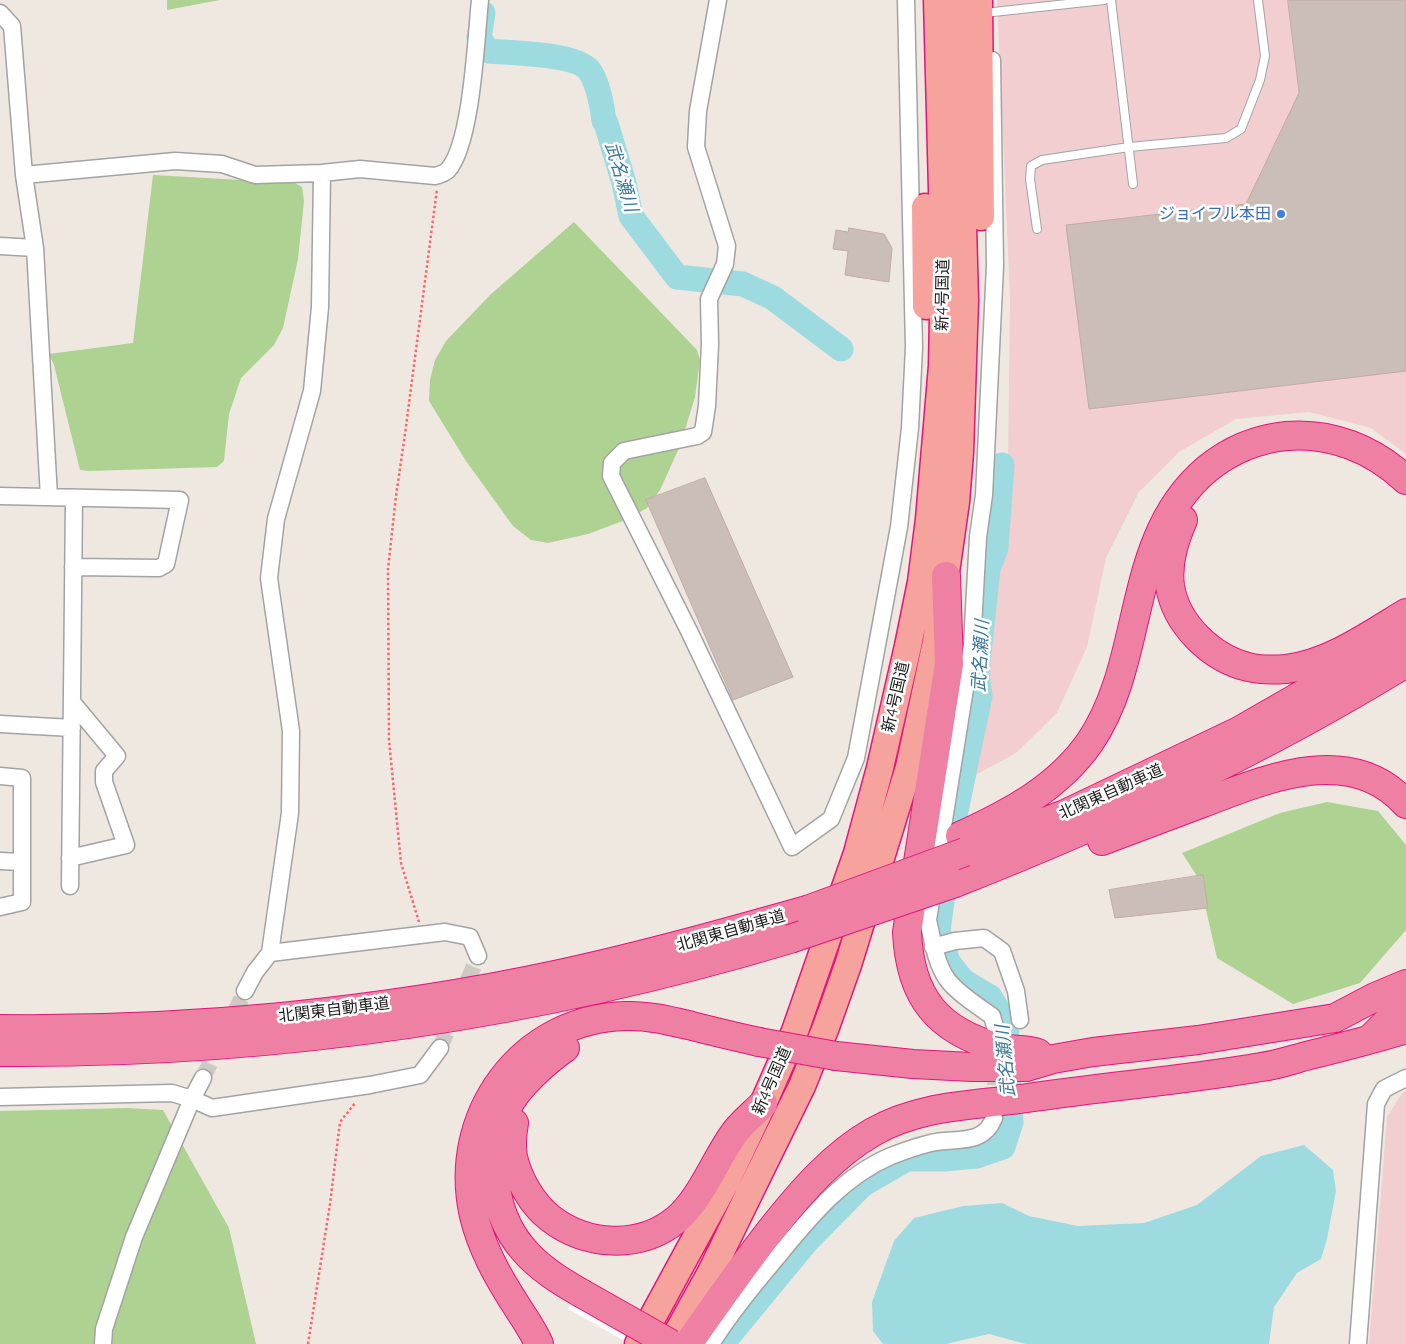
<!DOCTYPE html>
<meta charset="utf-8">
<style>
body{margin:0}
canvas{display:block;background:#efe8e1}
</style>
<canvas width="1406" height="1344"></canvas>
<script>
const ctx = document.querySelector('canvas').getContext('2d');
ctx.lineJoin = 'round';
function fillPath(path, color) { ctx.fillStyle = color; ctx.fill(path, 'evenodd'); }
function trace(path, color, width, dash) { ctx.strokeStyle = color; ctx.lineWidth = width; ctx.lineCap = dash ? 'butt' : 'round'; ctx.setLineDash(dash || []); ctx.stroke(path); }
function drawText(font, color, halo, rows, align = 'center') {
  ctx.font = font + ' Quicksand,"Noto Sans JP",sans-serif'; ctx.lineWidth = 5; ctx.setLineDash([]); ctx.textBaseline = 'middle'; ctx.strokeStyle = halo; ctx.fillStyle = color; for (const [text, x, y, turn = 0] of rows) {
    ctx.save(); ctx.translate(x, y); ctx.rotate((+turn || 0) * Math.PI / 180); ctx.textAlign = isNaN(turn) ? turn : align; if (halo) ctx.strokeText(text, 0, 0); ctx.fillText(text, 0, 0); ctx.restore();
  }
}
const commercial = new Path2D(`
 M997,0H1406V454L1371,428L1309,412L1236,419L1179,452L1139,492L1106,558L1087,647L1057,713L1016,753L970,778L984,694L1008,463L1010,298Z
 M1406,1091V1344H1369L1387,1117L1402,1093Z`);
const forest = new Path2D(`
 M167,0H220L167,10Z
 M153,175L295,183L302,187L304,201L298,259L283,328L274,345L241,378L229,414L224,461L217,467L89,471L80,470L54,365L49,354L133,343Z
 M574,222L697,350L700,360L695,397L680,446L660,490L647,508L628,519L588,534L548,543L531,540L513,526L466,461L429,401L430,380L435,360L446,341L490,295Z
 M1327,802L1378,811L1406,845V930L1360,983L1293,1004L1217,958L1199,879L1182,853L1280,813Z
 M127,1108L163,1110L229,1228L256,1344H0V1111Z`);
const water = new Path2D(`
 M1304,1145L1333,1170L1336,1191L1327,1239L1321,1259L1297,1273L1274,1307L1269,1344H1026L989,1334L946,1344H883L873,1331L872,1302L894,1241L914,1218L963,1206L1002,1203L1029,1216L1078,1226L1144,1223L1197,1205L1261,1156Z`);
const pier = new Path2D(`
 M582,1286L686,1344H630L568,1309Z`);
const river = new Path2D(`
 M483,13L479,38L488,51C510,53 581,53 591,73C599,87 602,105 604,121L606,123L624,183L631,216L677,277L743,284L773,298L841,349
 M722,1344L806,1242L862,1185L907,1159H944L977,1156L1003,1147L1011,1122L1006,1023L990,997L963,981L948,962L938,930L953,825L980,696L977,672L988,569L996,548L1002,465`);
const building = new Path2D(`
 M1288,0H1406V371L1089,409L1066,225L1246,204L1299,93Z
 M849,228L884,234L892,248L889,282L845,275L848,251L833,249L836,230L848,232Z
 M705,478L793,677L733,700L646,500Z
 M1203,875L1208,908L1115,918L1109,890Z`);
const minorTunnel = new Path2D(`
 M440,1048L478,956
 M203,1078L245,991
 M995,1109V1058`);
const path = new Path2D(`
 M419,922L401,863L389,740L388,569L396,496L405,434L437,189
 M308,1344L330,1204L340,1122L356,1102`);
const service = new Path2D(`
 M1111,0L1133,184
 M984,13L1104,0
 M1037,229L1030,179L1031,166L1042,160L1129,147L1226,138L1241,129L1260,80L1265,56L1258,0`);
const minor = new Path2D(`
 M718,0L698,111L696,147L727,246L725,264L709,299L710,344L707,406L703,432L697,436L624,451L612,463L611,476L689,631L792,847L831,819L856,758L899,527L910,428L914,347L906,0
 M0,13L12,26L24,175L35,248L49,497
 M992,60L995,266L984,495L978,537L972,645L928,920C932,938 936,964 947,979C956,992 979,1007 992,1016L996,1030
 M24,175L175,161L222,164L255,175L322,173L360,169L435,176C439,175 445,173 448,170C472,143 476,38 480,0
 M0,246L35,248
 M0,496L180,500L166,564L159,568L73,567
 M0,724L72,728
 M0,776L22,778V902L0,907
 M70,858L126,845L104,782V771L117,756L72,702
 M0,861L22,862
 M70,886L74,498
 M933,947L955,941L984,938L1002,951L1016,991L1020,1020
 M270,953L445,932L470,937L478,956
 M245,991L255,972L270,953L290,813L291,731L269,578L276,519L312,391L320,307L322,173
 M0,1097L172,1093L192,1099L212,1108L370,1085L420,1075L440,1048
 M103,1344L104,1329L134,1237L192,1099L203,1078
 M711,1344C729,1315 751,1288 773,1262C807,1221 841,1177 891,1156C904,1151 918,1146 931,1143C954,1137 983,1147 994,1118
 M1358,1344L1376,1104L1384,1089L1406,1078`);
const trunk = new Path2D(`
 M979,0L981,217
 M925,207L926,306
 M638,1344L726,1182L763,1104L795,1031L857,853L880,768L908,646L921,582L929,519L942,366L944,266L937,0
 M671,1344L711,1272L751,1190L802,1086L826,1027L848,965L909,767L936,642L956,502L960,453L965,300L957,0`);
const motorway = new Path2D(`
 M1183,520C1174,540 1167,563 1170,586C1176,624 1211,658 1248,667C1260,670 1274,670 1286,669C1329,664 1370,635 1406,613
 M946,576L949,664L907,932C910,997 937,1031 1000,1048C1013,1051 1026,1048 1038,1053
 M960,836C1010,813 1058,788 1090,742C1147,658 1124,539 1207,469C1229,451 1257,439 1286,436C1331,432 1373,449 1406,480
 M1102,841C1136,828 1169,816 1203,803C1266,779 1351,742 1406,804
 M967,851L1065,814L1239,731L1406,635
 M955,883C1111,822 1263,751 1406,663
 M0,1029C186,1031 379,1013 560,974C643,956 725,933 807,910
 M1372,1037L1395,1014L1406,1006
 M565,1048C546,1061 517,1087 507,1108C486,1152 491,1212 523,1249C539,1268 560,1281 581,1293
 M0,1052C267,1054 534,1016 790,939
 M836,1056L913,1064L972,1067H1026L1053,1059L1093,1052L1198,1040L1335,1018L1375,997L1406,984
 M514,1123C512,1134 511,1145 513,1157C518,1179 532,1204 550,1218C586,1246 640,1250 677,1219C702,1198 716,1157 736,1131C744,1121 754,1113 763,1104
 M539,1344C533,1330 524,1318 516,1305C498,1277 482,1249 474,1216C451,1116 521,1019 625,1016C648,1015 671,1021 692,1026C715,1032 737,1037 759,1042
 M688,1344C716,1304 744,1264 774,1226C802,1191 833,1155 873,1132C924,1103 978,1106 1034,1097C1110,1086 1186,1080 1261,1067C1278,1065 1294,1059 1310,1055C1342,1047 1374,1039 1406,1029`);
const motorwayBridge = new Path2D(`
 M807,910L965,852
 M790,939L955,883
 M759,1042L836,1056
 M581,1293L671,1344`);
const markers = [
 [1281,214,5,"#3f7fe0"]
];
const shopNames = [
 ["ジョイフル本田",1271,214]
];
const streetNames = [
 ["新4号国道",943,295,-89],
 ["新4号国道",896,697,-77],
 ["北関東自動車道",1111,792,-24],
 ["北関東自動車道",731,931,-16],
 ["北関東自動車道",334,1010,-7],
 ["新4号国道",772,1081,-66]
];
const waterNames = [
 ["武名瀬川",621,177,73],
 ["武名瀬川",981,656,-87],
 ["武名瀬川",1006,1061,-95]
];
fillPath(commercial, '#f2ced1');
fillPath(forest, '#add291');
fillPath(water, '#9ddbe1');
fillPath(pier, '#fff');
trace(river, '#9ddbe1', 25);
fillPath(building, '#cbbdb7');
trace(building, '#c2aca2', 1);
trace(minorTunnel, '#cfc9c3', 16, [16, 8]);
trace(service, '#a3a3a3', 10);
trace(minor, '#a3a3a3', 19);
trace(trunk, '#e71379', 29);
trace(motorway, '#e71379', 30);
trace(path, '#ff6267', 2.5, [2.5, 2.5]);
trace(service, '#fff', 8);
trace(minor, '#fff', 16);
trace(trunk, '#f6a29d', 26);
trace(motorway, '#ee80a4', 28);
trace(motorwayBridge, '#e71379', 30, []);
trace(motorwayBridge, '#ee80a4', 28);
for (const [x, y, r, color] of markers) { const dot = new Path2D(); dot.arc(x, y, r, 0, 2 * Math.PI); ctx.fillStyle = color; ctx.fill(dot); trace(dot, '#fff', 2); }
drawText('16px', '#366cbe', '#fff', shopNames, 'right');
drawText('16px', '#1c1c1c', '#fff', streetNames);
drawText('italic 18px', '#39789c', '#fff', waterNames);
</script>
